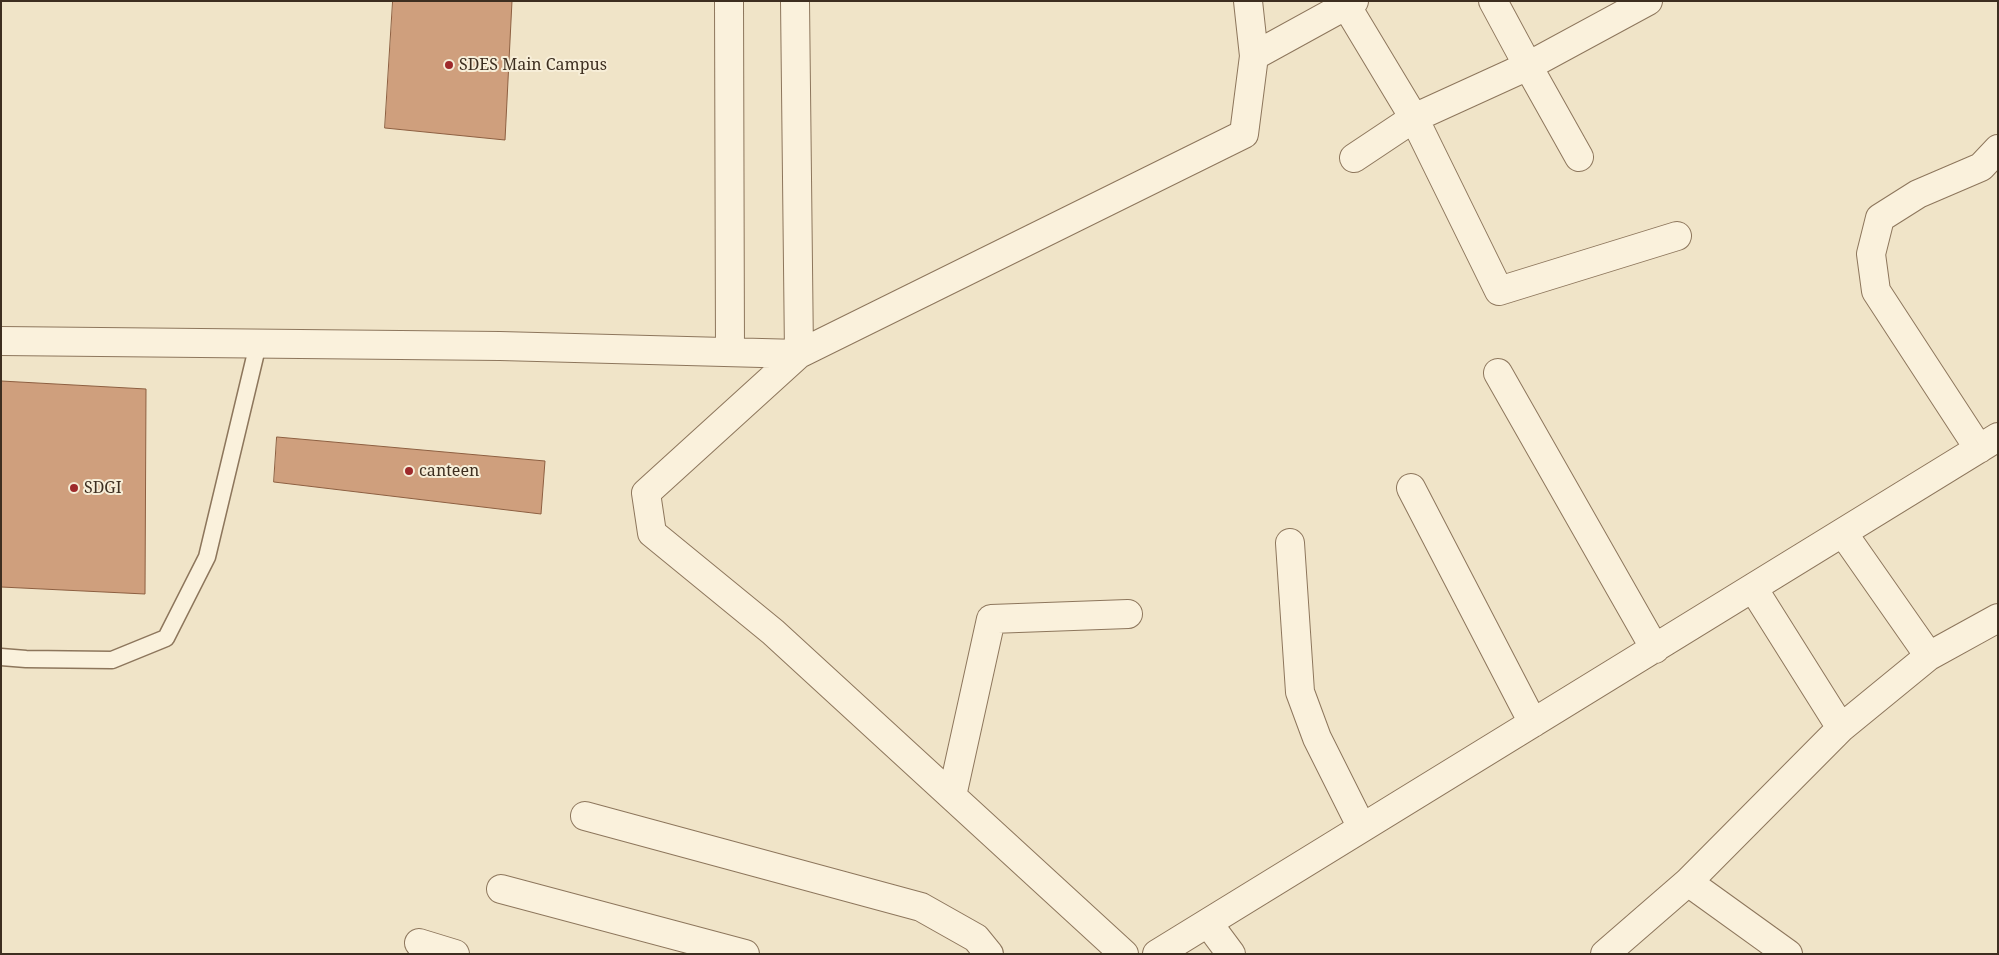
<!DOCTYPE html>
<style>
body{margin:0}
#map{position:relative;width:1999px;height:955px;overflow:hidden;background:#f0e4c8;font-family:"Noto Serif",serif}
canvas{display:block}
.frame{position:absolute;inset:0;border:2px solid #3d2e20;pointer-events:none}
</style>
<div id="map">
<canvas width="1999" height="955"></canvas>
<div class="frame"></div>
</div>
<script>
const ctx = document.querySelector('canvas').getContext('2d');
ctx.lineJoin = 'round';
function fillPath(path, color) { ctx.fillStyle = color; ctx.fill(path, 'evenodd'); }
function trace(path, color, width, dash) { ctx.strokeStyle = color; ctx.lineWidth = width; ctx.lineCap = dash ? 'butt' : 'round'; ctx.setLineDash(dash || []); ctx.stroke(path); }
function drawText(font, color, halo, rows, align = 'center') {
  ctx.font = font + ' "Noto Serif",serif'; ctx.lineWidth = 4; ctx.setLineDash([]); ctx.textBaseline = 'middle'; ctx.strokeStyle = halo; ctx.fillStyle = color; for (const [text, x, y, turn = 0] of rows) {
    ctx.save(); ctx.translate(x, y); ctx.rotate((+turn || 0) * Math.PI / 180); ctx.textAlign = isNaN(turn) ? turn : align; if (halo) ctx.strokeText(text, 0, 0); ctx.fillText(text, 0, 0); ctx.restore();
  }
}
const building = new Path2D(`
 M393,1H512L505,140L385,128Z
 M1,381L146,389L145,594L1,587Z
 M277,437L545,461L541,514L274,482Z`);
const lane = new Path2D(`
 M1,657L26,659L112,660L166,638L207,557L258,344`);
const street = new Path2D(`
 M729,1L730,352
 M795,1L799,354L646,493L652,533L773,632L1124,954
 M1248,1L1254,56
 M1346,5L1414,118L1499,291L1677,236
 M1579,157L1528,66L1648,1
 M1354,158L1414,118L1528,66L1493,1
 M1,341L500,346L799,354L1244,134L1254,56L1354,1
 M1498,373L1655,649
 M1979,449L1876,291L1871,254L1880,218L1918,194L1981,167L1998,149
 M1411,488L1533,723
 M1843,533L1929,656
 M1290,543L1300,692L1317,738L1362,828
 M1753,588L1841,728
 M952,796L991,619L1128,614
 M585,816L921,907L976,938L989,954
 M1688,882L1788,954
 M501,889L745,954
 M1208,923L1231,954
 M419,943L455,954
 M1157,954L1998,437
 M1605,954L1688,882L1841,728L1929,656L1998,618`);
const markers = [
 [449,65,5,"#9e2a2b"],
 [409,471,5,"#9e2a2b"],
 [74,488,5,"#9e2a2b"]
];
const poiNames = [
 ["SDES Main Campus",459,65],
 ["canteen",419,471],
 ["SDGI",84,488]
];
fillPath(building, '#cf9f7d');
trace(building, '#8d5f41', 1);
trace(lane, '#8d765c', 19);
trace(street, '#8d765c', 30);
trace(lane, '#faf1dc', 16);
trace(street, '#faf1dc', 28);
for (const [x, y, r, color] of markers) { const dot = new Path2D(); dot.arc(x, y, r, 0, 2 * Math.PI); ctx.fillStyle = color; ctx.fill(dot); trace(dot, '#f7eed8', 2); }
drawText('16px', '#3d2e20', '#f7eed8', poiNames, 'left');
</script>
